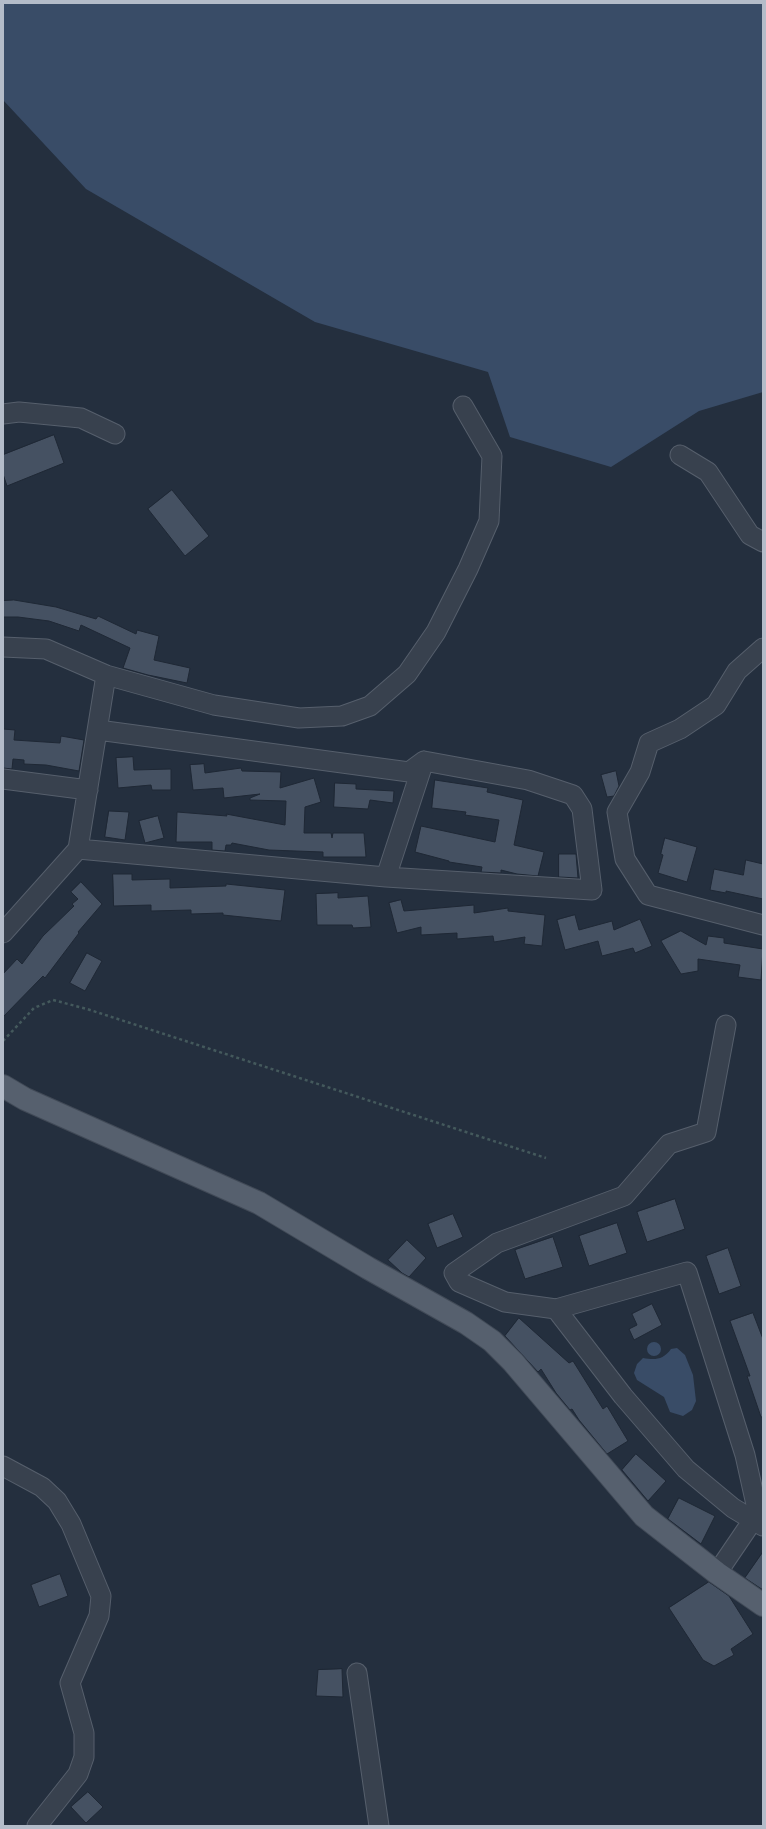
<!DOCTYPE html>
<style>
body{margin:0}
#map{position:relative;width:766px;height:1829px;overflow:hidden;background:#242f3e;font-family:Karla,sans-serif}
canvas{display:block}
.frame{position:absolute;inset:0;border:4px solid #b4bcc9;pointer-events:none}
</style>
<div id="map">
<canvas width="766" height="1829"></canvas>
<div class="frame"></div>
</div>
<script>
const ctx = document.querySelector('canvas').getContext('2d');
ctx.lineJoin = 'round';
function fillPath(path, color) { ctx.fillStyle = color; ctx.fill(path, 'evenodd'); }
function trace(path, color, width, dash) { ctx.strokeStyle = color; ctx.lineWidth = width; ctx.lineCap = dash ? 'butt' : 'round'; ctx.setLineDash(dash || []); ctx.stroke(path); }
const water = new Path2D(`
 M3,3H763V392L699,411L611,467L510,437L488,372L315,322L86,189L3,100Z
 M647 1349a7 7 0 1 1 14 0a7 7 0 1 1-14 0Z
 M677,1348L685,1355L693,1375L696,1401L692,1410L683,1416L670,1412L664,1397L637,1380L634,1373L637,1364L643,1358C655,1360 663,1360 671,1349Z`);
const building = new Path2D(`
 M54,435L64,463L7,486L3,474V455Z
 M172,490L209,536L185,556L148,509Z
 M14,600L56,607L96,619L98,616L136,634L137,630L159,636L154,660L190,668L187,683L148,675L123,668L130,648L81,625L79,631L49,621L18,617H3V601Z
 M3,729L15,730L14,740L60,743L61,736L84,740L79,771L46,765L24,764V760L13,759L12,769L3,768Z
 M133,757L134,770L171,769V790H152L151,785L118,788L116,758Z
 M204,764L205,773L241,768L242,771L281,772L280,788L314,778L321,802L305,807L304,833H331L332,838L333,833H364L366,857H323V852L269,850L232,843L231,845H226L225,851L212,850V842H176L177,812L227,816L226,814L285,825L286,801L250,800V798L260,794L224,798L223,788L193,790L190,765Z
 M616,771L619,786L614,796L607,797L601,775Z
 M435,780L488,788L487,792L523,800L514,845L544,852L538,876L517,874L501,870V873L481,872L482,867L449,862V861L415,852L421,826L495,842L499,820L465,815L466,812L432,808Z
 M335,783L356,784V789L394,791L393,803L370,800L368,809L334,807Z
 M109,811L129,812L125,840L105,837Z
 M158,816L164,838L145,843L139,821Z
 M665,838L697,847L687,882L658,873L663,855L661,854Z
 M559,854H576L578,878L559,877Z
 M746,860L763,864V899L726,891V893L710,890L714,869L743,875Z
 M113,874H132V880L170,879V888L226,886V884L285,890L281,921L223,915V913L191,914V910L151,911V905L114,906Z
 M81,882L102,904L78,932L79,933L45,978L43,976L3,1017V974L17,959L22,964L43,936L74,906L72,904L78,899L71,892Z
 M338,893V898L368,896L371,927L353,928L352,925H317L316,894Z
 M401,900L404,911L474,905V913L508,908V911L545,915L542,946L524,944L525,937L494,942L493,936L457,939V933L421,935V927L397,933L389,903Z
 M575,915L579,930L612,921L614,930L640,919L652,946L635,953L633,948L602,956L598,941L565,950L557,920Z
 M681,931L706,945L708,936L724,938V943L763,949L761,980L738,977L740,965L698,959V971L681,974L661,941Z
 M87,953L102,961L85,991L70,983Z
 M675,1199L685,1229L647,1242L637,1212Z
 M453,1214L463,1237L437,1248L428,1224Z
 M617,1223L627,1253L589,1266L579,1236Z
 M553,1237L563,1267L525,1279L515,1250Z
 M407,1240L426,1258L409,1277L402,1273L388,1260Z
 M728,1248L741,1286L719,1294L706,1256Z
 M652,1304L662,1325L634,1340L629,1329L637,1325L632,1314Z
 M753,1313L763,1339V1417H761L747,1376H750L730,1321Z
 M519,1318L569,1363L573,1361L603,1409L607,1406L628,1441L607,1454L579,1420L572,1409L570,1410L556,1393L541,1369L538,1372L505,1336Z
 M636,1454L666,1481L648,1501L622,1470Z
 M679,1498L715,1516L701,1544L668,1519Z
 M763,1552V1590L745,1578Z
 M60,1574L68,1596L39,1607L31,1585Z
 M709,1582L729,1596L753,1634L731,1649L734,1655L714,1666L703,1660L669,1608Z
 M342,1669L343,1697L316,1696L318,1670Z
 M88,1792L103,1807L86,1823L71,1807Z`);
const path = new Path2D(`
 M3,1041L34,1008L53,1000L87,1009L546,1158`);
const minor = new Path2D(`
 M3,414L19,412L81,418L115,434
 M680,455L708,472L750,535L763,542
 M3,647L46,649L106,675L214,705L299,718L342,716L370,706L407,674L436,632L468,569L489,521L492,456L463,406
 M763,648L737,671L716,705L680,729L649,743L640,772L617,812L625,859L648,895L763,925
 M3,779L88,790
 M78,849L386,877L592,890L582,809L573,795L528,780L424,761L409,772L98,730
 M386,877L424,761
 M3,933L78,849L106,675
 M556,1309L623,1396L686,1469L733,1508L763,1526
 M3,1466L42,1487L57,1501L71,1524L101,1596L99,1616L70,1683L84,1733V1757L78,1774L37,1826
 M717,1573L753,1520L757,1509L745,1455L687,1272L556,1309L505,1302L459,1282L454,1273L497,1243L624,1196L669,1144L706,1132L726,1025
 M357,1673L379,1826`);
const major = new Path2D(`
 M3,1086L25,1099L259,1203L368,1268L466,1323L492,1341L513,1362L644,1516L717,1573L763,1605`);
fillPath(water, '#394c67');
fillPath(building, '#455162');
trace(building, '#1f2835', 1);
trace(minor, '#565f6c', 21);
trace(major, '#414a57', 24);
trace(path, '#44595c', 2.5, [3, 3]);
trace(minor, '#38414e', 19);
trace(major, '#56606e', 22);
</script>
